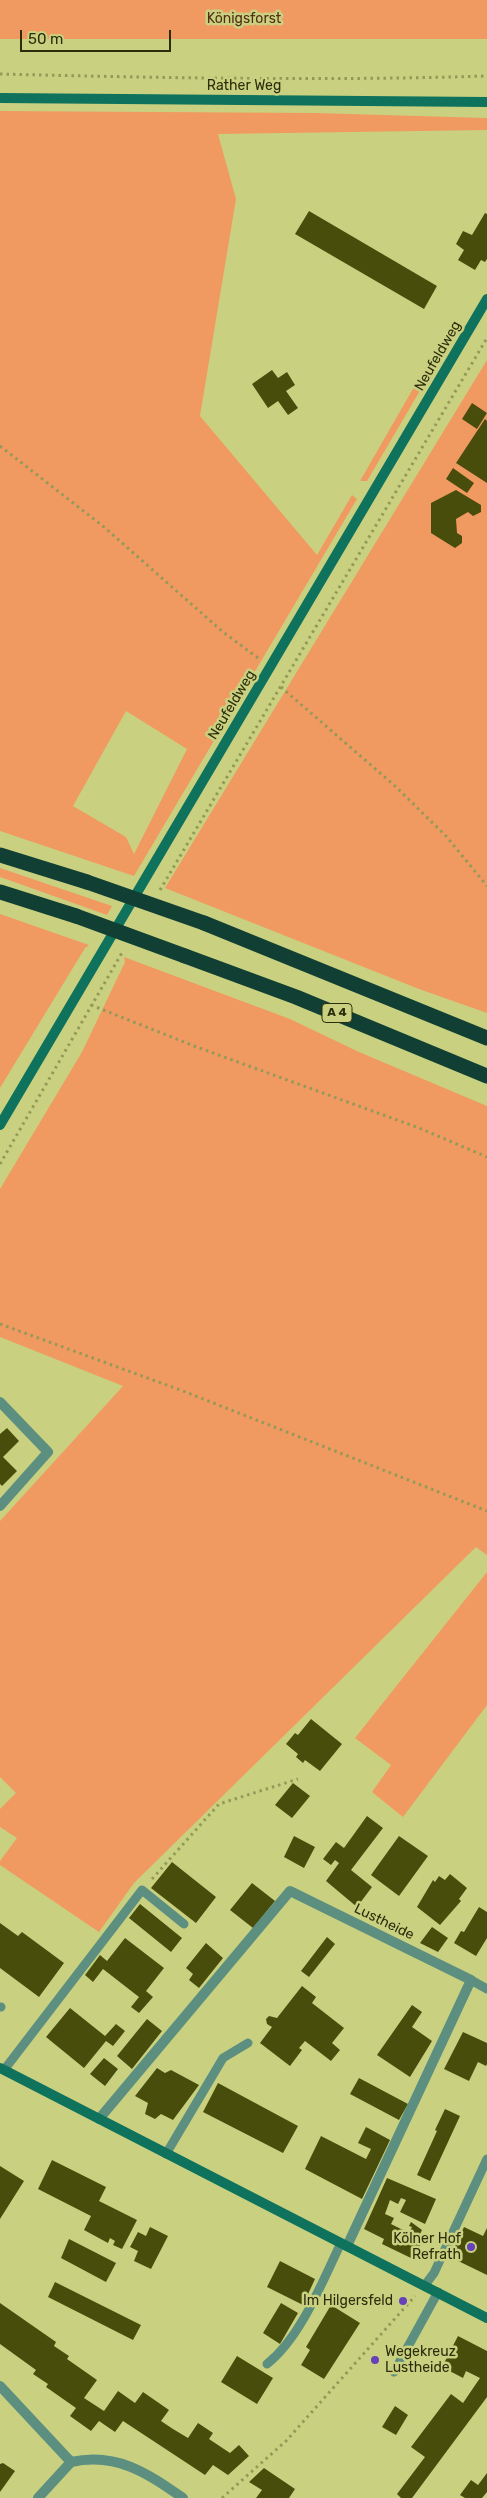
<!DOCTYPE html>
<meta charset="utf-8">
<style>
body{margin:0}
#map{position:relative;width:487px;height:2498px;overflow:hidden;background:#c9d180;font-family:Rubik,sans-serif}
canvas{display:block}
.scale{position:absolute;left:20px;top:30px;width:151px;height:22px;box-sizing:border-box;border:2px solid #2b2d0b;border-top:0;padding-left:6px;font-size:15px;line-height:18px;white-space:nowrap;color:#2b2d0b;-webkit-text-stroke:4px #c9d180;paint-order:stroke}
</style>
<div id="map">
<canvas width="487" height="2498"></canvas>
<div class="scale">50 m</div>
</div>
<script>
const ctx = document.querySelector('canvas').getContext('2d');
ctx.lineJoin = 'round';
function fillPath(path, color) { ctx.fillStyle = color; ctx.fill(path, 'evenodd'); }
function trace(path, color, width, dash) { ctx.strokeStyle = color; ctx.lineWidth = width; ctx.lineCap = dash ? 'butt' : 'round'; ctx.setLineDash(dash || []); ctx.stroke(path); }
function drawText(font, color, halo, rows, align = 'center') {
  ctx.font = font + ' Rubik,sans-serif'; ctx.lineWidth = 5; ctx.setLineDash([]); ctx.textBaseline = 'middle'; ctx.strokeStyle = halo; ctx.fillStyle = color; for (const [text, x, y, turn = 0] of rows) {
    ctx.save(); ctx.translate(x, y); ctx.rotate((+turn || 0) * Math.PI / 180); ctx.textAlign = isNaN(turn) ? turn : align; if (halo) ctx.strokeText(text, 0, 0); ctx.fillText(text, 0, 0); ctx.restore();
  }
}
const green = new Path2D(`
 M0,0H487V39H0Z
 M0,111L315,113L487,118V130L218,134L236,199L200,416L317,555L352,495L357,499L134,876L0,831ZM126,711L187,749L134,854L126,837L73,806Z
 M441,340L448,343L367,481H360Z
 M487,360V1013L419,989L165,888Z
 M0,868L112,906L107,915L0,877Z
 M0,914L89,945L85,948L0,1088Z
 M124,957L290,1019L359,1052L487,1106V1555L476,1547L134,1883L99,1932L0,1865V1861L17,1838L0,1827V1809L16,1793L0,1777V1521L123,1386L0,1337V1189L82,1052L125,962Z
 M487,1572V1705L403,1817L372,1792L391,1765L355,1738Z`);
const building = new Path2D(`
 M309,211L437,286L424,309L295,234Z
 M485,213L487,214V259L485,262L481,260L475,270L458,260L464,250L456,244L463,231L472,235Z
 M272,370L278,378L287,372L295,385L286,391L298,408L288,415L278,401L268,408L252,384Z
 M472,403L487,413L477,429L462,419Z
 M485,419L487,421V483L456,463Z
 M453,468L474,483L467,493L446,479Z
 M456,490L481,505V512L473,516L468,512L456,519L457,533L462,536V543L455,548L431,533V503Z
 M7,1428L19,1441L3,1457L17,1471L2,1486L0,1484V1434Z
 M311,1719L342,1744L320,1771L305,1760L303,1763L296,1757L298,1754L286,1744L295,1733L298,1735Z
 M293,1783L310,1796L292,1818L275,1805Z
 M367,1816L383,1828L351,1870L372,1887L357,1907L326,1881L339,1863L335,1860L331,1865L323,1859L336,1842L344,1848Z
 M294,1836L315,1847L304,1868L284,1857Z
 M399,1836L428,1856L399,1896L371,1875Z
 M172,1862L216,1897L196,1923L151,1888Z
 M450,1874L467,1888L459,1899L461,1901L440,1925L417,1907L433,1880L435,1882L439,1876L445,1880Z
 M252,1883L275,1901L253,1928L230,1910Z
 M140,1904L182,1938L171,1952L129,1918Z
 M479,1907L487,1912V1938L476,1956L454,1943L461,1931L464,1932Z
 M0,1923L18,1936L22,1932L64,1963L39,1997L0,1968Z
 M432,1927L448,1938L438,1952L420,1943Z
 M327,1937L335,1944L309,1977L301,1971Z
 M125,1938L164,1968L146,1991L153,1997L139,2013L131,2007L139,1997L103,1969L93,1982L85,1975L100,1955L107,1961Z
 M206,1943L223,1958L199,1988L189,1980L193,1974L186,1968Z
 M302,1986L316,1997L312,2003L344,2028L332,2043L340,2050L331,2061L305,2041L299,2048L302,2050L290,2066L260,2043L272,2027L267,2024L266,2019L269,2016L277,2018Z
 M412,2005L422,2012L412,2027L432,2041L410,2077L377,2055Z
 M70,2008L105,2036L116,2024L125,2031L113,2046L106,2041L84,2068L46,2037Z
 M147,2019L162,2031L132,2069L117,2056Z
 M463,2032L487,2043V2064L486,2066L478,2062L469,2081L444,2069Z
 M104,2058L118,2069L105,2086L90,2074Z
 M157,2068L165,2073L171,2070L199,2085L173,2120L161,2114L155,2119L145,2114L148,2103L135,2096Z
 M359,2078L408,2104L399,2120L350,2094Z
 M218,2083L298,2126L283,2153L203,2112Z
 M445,2109L460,2116L430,2181L417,2175L437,2131L435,2130Z
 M366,2127L390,2140L362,2199L305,2169L321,2136L366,2159L371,2149L358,2143Z
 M52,2160L106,2187L99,2201L137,2220L122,2249L113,2245L115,2241L110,2238L108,2243L84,2230L91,2216L38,2189Z
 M0,2166L24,2181L0,2219Z
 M387,2178L436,2199L425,2224L400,2212L406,2200L401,2198L398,2204L390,2200L385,2214L394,2218L391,2224L409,2233L412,2227L409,2226L411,2222L422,2230L418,2238L423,2240L413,2259L382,2244L384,2239L364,2229Z
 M150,2227L168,2236L151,2269L134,2261L138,2251L130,2247L138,2232L146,2236Z
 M464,2227L483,2236L487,2228V2275L450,2257Z
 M69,2239L116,2263L106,2282L61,2258Z
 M280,2261L315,2279L303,2305L267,2287Z
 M55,2282L141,2325L133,2340L48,2297Z
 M0,2303L56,2342L54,2346L69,2356L67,2359L97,2380L84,2398L104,2411L118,2391L135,2403L143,2392L169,2410L161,2421L173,2429L188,2438L198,2423L213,2433L209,2439L230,2453L239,2445L249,2456L228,2475L213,2465L205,2475L123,2421L115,2432L99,2421L91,2431L70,2416L76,2408L46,2387L48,2384L33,2374L36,2370L0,2344Z
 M281,2303L298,2313L280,2344L263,2333Z
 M331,2305L360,2323L324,2379L301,2365L310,2350L306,2347Z
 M458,2336L487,2351V2397L412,2498H401L397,2494L425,2457L411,2447L451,2394L463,2403L480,2378L466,2371L463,2378L442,2367Z
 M237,2356L273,2378L257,2404L221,2382Z
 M395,2406L408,2415L396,2435L382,2427Z
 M3,2463L15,2471L0,2492V2464Z
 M264,2468L295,2489L289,2498H256L262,2490L249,2482Z
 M487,2473V2492L482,2498H465L460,2495L471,2480L478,2485Z`);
const path = new Path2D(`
 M0,74C162,78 325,81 487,76
 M0,446L104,527L223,632L258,658
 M281,687L395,786L446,836L487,886
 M160,890L487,338
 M91,1005L194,1046L419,1128L487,1157
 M0,1164L123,951
 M0,1324L183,1391L487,1511
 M152,1879L219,1804L298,1779
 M222,2498L286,2441L415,2296`);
const lane = new Path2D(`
 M471,1980L487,1989
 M0,2007H1
 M4,2070L142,1890L184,1924
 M166,2154L223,2058L248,2043
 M425,2285L434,2273L487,2159
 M267,2364C301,2337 322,2282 341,2243
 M394,2372L438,2292`);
const street = new Path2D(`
 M0,1402L48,1452L0,1506
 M99,2119L290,1891L471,1980L347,2246
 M0,2386L71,2462
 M71,2462C117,2452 147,2473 183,2498
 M38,2498L71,2462`);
const secondary = new Path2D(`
 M0,98L487,102
 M0,1125L487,299
 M0,2068L487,2318`);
const highway = new Path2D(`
 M0,855L87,882
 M0,892L76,916
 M204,923L487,1038
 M185,956L296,997L487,1076`);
const highwayBridge = new Path2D(`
 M87,882L204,923
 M76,916L185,956`);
const markers = [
 [471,2247,5,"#6741b9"],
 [403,2301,5,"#6741b9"],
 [375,2360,5,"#6741b9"]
];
const shields = [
 [337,1013,30]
];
const shieldNames = [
 ["A 4",337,1013]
];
const parkNames = [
 ["Königsforst",244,19]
];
const streetNames = [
 ["Rather Weg",244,86],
 ["Neufeldweg",438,356,-60],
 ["Neufeldweg",232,705,-59],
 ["Lustheide",384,1922,26]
];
const poiNames = [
 ["Kölner Hof",461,2239],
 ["Refrath",461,2255],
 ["Im Hilgersfeld",393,2301],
 ["Wegekreuz",385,2352,"left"],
 ["Lustheide",385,2368,"left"]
];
fillPath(green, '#f09a61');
fillPath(building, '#494d0c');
trace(path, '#939958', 3, [2.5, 4]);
trace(lane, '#5c8f7f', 9);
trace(street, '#5c8f7f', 10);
trace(secondary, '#0e725c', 10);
trace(highway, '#113f33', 15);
trace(highwayBridge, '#113f33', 15);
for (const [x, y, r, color] of markers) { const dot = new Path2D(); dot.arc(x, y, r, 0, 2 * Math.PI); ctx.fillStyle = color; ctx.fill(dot); trace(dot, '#c9d180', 2); }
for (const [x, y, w] of shields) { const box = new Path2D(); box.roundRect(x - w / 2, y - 9.5, w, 19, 4); ctx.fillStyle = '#c9d180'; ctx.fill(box); trace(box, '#2b2d0b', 1); }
drawText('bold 12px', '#2b2d0b', null, shieldNames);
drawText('14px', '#522d14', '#c9d180', parkNames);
drawText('14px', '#2b2d0b', '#c9d180', streetNames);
drawText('14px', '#2b2d0b', '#c9d180', poiNames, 'right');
</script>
